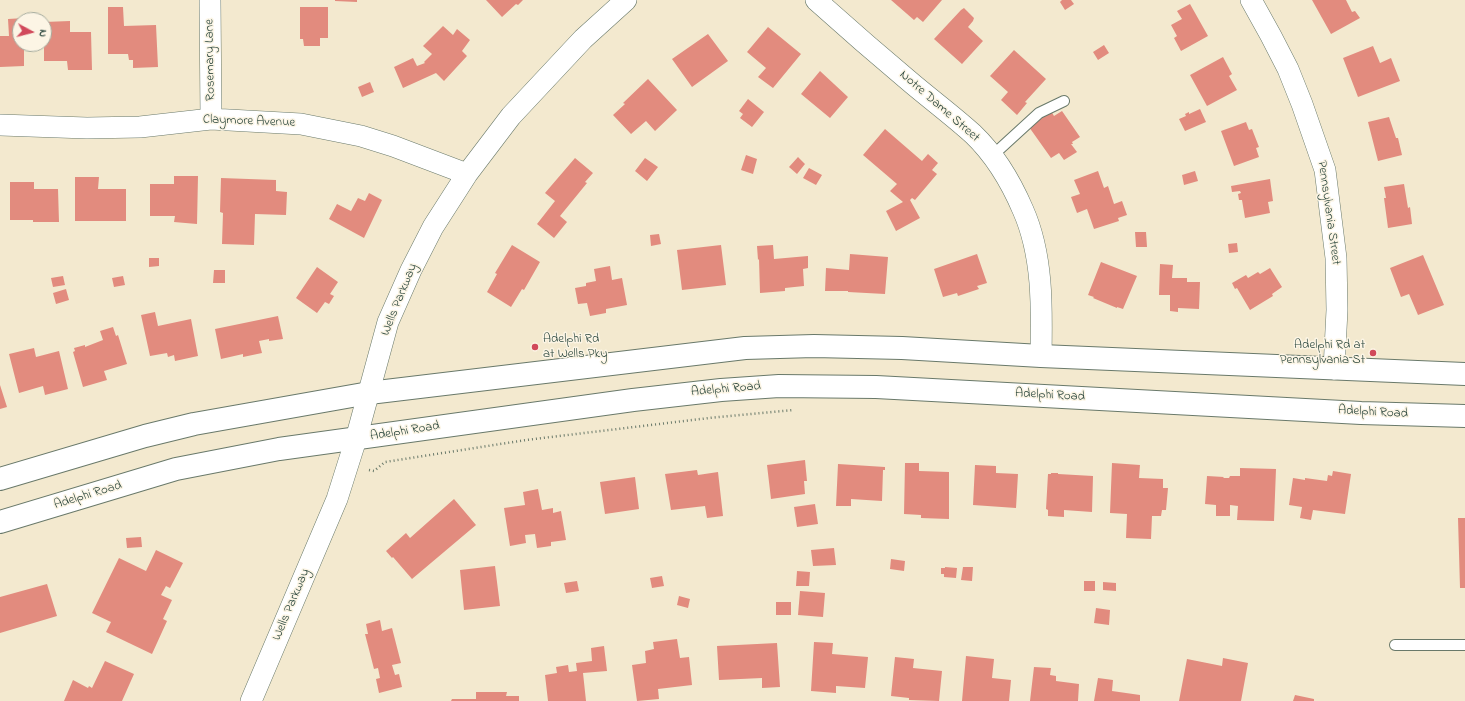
<!DOCTYPE html>
<style>
body{margin:0}
#map{position:relative;width:1465px;height:701px;overflow:hidden;background:#f3e9cf;font-family:"Indie Flower",sans-serif}
canvas{display:block}
.north{position:absolute;left:12px;top:12px;width:40px;height:40px;box-sizing:border-box;background:#fcf5e5;border:1px solid #a4ab9e;border-radius:50%;rotate:97deg;font-size:11px;font-weight:700;line-height:16px;text-align:center;color:#1f3d34}
.north::after{content:'';display:block;margin:auto;width:14px;height:18px;background:#d1495b;clip-path:polygon(50% 0,100% 100%,50% 72%,0 100%)}
</style>
<div id="map">
<canvas width="1465" height="701"></canvas>
<div class="north">N</div>
</div>
<script>
const ctx = document.querySelector('canvas').getContext('2d');
ctx.lineJoin = 'round';
function fillPath(path, color) { ctx.fillStyle = color; ctx.fill(path, 'evenodd'); }
function trace(path, color, width, dash) { ctx.strokeStyle = color; ctx.lineWidth = width; ctx.lineCap = dash ? 'butt' : 'round'; ctx.setLineDash(dash || []); ctx.stroke(path); }
function drawText(font, color, halo, rows, align = 'center') {
  ctx.font = font + ' "Indie Flower",sans-serif'; ctx.lineWidth = 3; ctx.setLineDash([]); ctx.textBaseline = 'middle'; ctx.strokeStyle = halo; ctx.fillStyle = color; for (const [text, x, y, turn = 0] of rows) {
    ctx.save(); ctx.translate(x, y); ctx.rotate((+turn || 0) * Math.PI / 180); ctx.textAlign = isNaN(turn) ? turn : align; if (halo) ctx.strokeText(text, 0, 0); ctx.fillText(text, 0, 0); ctx.restore();
  }
}
const building = new Path2D(`
 M335,0H357V2L335,1Z
 M486,0H523L518,5L516,4L502,17Z
 M891,0H942L923,22L917,17L914,20Z
 M1062,0H1071L1074,4L1065,10L1060,2Z
 M1312,0H1346L1352,12L1355,11L1360,18L1331,34Z
 M1190,4L1208,36L1181,51L1174,38L1177,36L1171,25L1182,19L1177,11Z
 M108,7H123L124,26L156,25L158,67L133,68V60H129L128,54H108Z
 M300,7H328V38H320V46H304L303,39H300Z
 M964,8L974,18L973,21L968,27L983,41L962,64L934,39L961,10Z
 M25,18V20H20V44H24V66L0,67V36H9L8,19Z
 M70,21V32H91L92,70H68L67,61H44V22Z
 M443,26L453,35L457,29L470,40L462,51L467,56L444,81L436,73L403,88L394,67L413,58L417,66L425,63L424,62L432,54L423,46Z
 M768,27L801,54L773,88L758,77L766,68L747,52Z
 M708,34L728,61L692,87L672,59Z
 M1104,45L1109,53L1098,60L1093,52Z
 M1373,46L1380,63L1391,58L1400,81L1358,97L1343,58Z
 M1014,50L1046,79L1025,102L1027,103L1017,115L1001,100L1008,92L990,76Z
 M1223,57L1232,74L1229,76L1237,90L1207,106L1190,75Z
 M820,71L848,97L830,118L801,94Z
 M648,79L677,110L655,131L646,121L631,134L613,115L625,104L623,103Z
 M370,82L374,92L362,97L358,87Z
 M748,99L764,112L752,127L740,118L743,114L739,111Z
 M1200,109L1206,122L1185,131L1179,119L1186,116L1185,114L1189,112V114Z
 M1051,111L1054,116L1062,111L1080,137L1072,142L1073,144H1071L1077,152L1064,160L1059,153L1051,158L1029,127Z
 M1389,117L1396,138H1398L1402,155L1378,161L1368,122Z
 M1246,122L1249,130L1252,129L1259,147L1256,148L1259,157L1234,166L1221,131Z
 M885,129L922,161L928,154L938,163L932,170L937,174L915,200L912,198L910,200L920,218L896,231L886,211L903,202L890,191L897,184L863,155Z
 M746,155L757,159L753,174L741,170Z
 M798,157L805,164L797,174L789,167Z
 M575,158L593,173L585,182L587,183L560,216L567,222L554,238L537,224L555,201L545,193Z
 M645,158L658,167L647,181L635,171Z
 M809,168L822,175L816,185L803,178Z
 M1098,171L1104,188L1108,186L1114,204L1122,201L1127,215L1118,218L1119,221L1094,229L1087,209L1077,213L1071,197L1080,194L1074,180Z
 M1195,171L1198,181L1184,185L1182,175Z
 M174,176H198L197,224L174,222L175,216H150V184H174Z
 M75,177H99L98,189H126V221H75Z
 M221,178L276,180V191L287,192L286,215L255,214L254,245L222,244L223,213L220,212Z
 M1270,179L1273,201L1268,202L1270,213L1245,218L1242,200H1239L1238,194L1241,193L1240,191L1232,192L1231,186Z
 M10,182H34V189H58L59,222H33V220H10Z
 M1404,184L1408,208L1410,207L1412,224L1388,228L1384,198H1386L1384,187Z
 M369,193L382,200L364,238L329,219L337,204L351,211L358,198L365,201Z
 M1135,232H1146L1147,247H1136Z
 M659,234L661,244L651,246L650,235Z
 M1237,243L1238,252L1229,253L1228,244Z
 M512,245L540,262L524,290L522,289L511,307L487,292L497,274L495,273Z
 M721,245L726,285L682,290L677,250Z
 M773,245L774,259L808,256V268L803,269L804,286L785,288V291L760,293L759,259L758,260L757,246Z
 M850,254L888,257L885,294L848,292V291H825L826,268L849,270Z
 M977,254L987,283L977,286L979,289L958,296L957,293L943,297L934,269Z
 M1423,255L1444,305L1418,315L1409,294L1401,297L1390,268Z
 M149,258H159V266L149,267Z
 M1101,262L1137,276L1123,309L1117,307V308L1093,298L1094,297L1088,295Z
 M1160,264L1173,265L1172,278H1187V282H1200L1199,309L1178,308V312L1170,311V295H1159Z
 M610,266L612,280L622,278L627,305L606,309V313L590,316L587,303L578,304L575,288L586,286V283L596,281L594,269Z
 M317,267L338,282L330,294L334,296L329,304L325,302L317,313L296,298Z
 M1270,268L1282,287L1272,294L1273,296L1250,310L1237,288L1235,289L1232,283L1246,275L1248,278L1258,272L1260,274Z
 M214,270H225V283H213Z
 M63,276L65,285L53,287L51,278Z
 M123,276L125,285L114,287L112,278Z
 M66,289L69,300L56,304L53,293Z
 M155,312L158,326L191,319L198,356L175,361L174,355L168,357L167,353L150,356L141,315Z
 M278,316L283,339L269,341V339L259,341L262,353L243,357V354L221,359L215,329Z
 M113,327L116,336L118,335L127,364L104,371L107,380L83,387L73,352L75,351L74,348L85,345V347L103,340L100,331Z
 M34,348L36,357L59,351L68,389L45,395L43,386L19,393L9,354Z
 M0,385L7,407L0,409Z
 M805,460L807,481H804L805,494L771,499L767,465Z
 M905,463H919V471L949,472V519L921,518V515L904,514Z
 M1112,463L1140,465L1139,478L1163,479V488H1168L1166,510H1162L1161,516H1152L1151,539L1126,538L1127,514L1110,513Z
 M838,464L885,467V470H883L882,501L851,499V506H836Z
 M975,465L996,466V473L1018,474L1016,508L973,505Z
 M1240,468L1276,469L1274,521L1237,520L1238,506L1230,505V516H1216V505L1205,504L1207,476L1224,477L1223,478H1229L1230,476H1240Z
 M697,470L698,475L718,472L723,516L707,518L705,506L671,510L665,474Z
 M1333,471L1351,474L1345,514L1313,510L1311,520L1300,518L1302,507L1289,505L1293,478L1305,480V478L1327,481L1328,475L1332,476Z
 M1051,473H1058V474L1093,476L1092,512L1064,510V517L1048,516V510L1046,509L1048,474H1051Z
 M635,477L639,509L605,514L600,482Z
 M538,489L542,510L553,508V513L561,511L566,540L551,542V546L537,548L535,534L525,535L526,543L510,546L504,508L525,505L523,492Z
 M454,499L476,525L412,579L393,557L392,558L386,551L406,533L410,538Z
 M815,504L818,524L797,527L794,507Z
 M1458,518H1465V588H1460Z
 M141,537L142,547L127,548L126,538Z
 M834,548L836,565L813,566L811,550Z
 M156,550L183,563L170,588L166,586L161,595L172,600L163,619L167,621L152,654L106,632L111,622L92,613L119,558L146,571Z
 M891,559L905,561L904,571L890,569Z
 M495,566L500,606L464,610L460,570Z
 M945,567L957,568L956,578L944,577V574H941V568H945Z
 M963,567H973L972,581L961,580Z
 M797,571L810,572L809,586H796Z
 M662,576L664,586L652,588L650,578Z
 M577,581L579,591L566,593L564,583Z
 M1084,581H1095V591H1084Z
 M1103,582L1116,583V591L1103,590Z
 M47,584L57,616L0,633V597Z
 M800,591L825,593L823,617L798,615Z
 M679,596L690,599L688,608L677,605Z
 M776,602H791V615H776Z
 M1096,608L1110,610L1109,625L1094,623Z
 M380,620L382,631L392,628L401,663L392,665L395,675L399,674L402,687L379,693L376,679L380,678L378,668L374,669L365,634H368L366,624Z
 M677,639L680,658L689,657L692,685L658,689L659,699L637,701L632,665L646,663L645,651L654,649L653,642Z
 M814,642L833,643L832,654L868,657L865,688L836,686V693L811,691Z
 M777,643L780,687L762,688V678L719,680L717,646Z
 M604,646L607,671L583,673L586,701H548L545,675L557,673L556,667L568,665L569,672L577,671L576,663L592,661L591,648Z
 M966,656L994,659L992,678L1011,680L1009,701H962Z
 M895,657L914,659L913,668L942,671L939,701L909,700V698L891,696Z
 M1223,658L1248,663L1241,701H1179L1187,659L1222,666Z
 M105,661L134,674L122,701H64L73,680L88,688L89,686L92,688Z
 M1034,667L1051,668L1050,675L1056,676V681L1079,684L1078,701H1030Z
 M1098,678L1113,680L1112,691L1140,695V701H1094Z
 M476,692H507L506,696H519V701H451L452,699H476Z
 M1295,695L1314,699V701H1293Z`);
const path = new Path2D(`
 M369,470L374,471L385,462L526,440L709,418L793,410`);
const lane = new Path2D(`
 M992,156L1039,113L1064,101
 M1395,645H1465`);
const street = new Path2D(`
 M210,0L211,119
 M816,0C846,27 877,54 908,80C929,98 952,115 973,134C995,155 1011,182 1023,210C1043,255 1042,307 1041,356
 M1251,0L1271,36L1288,69L1302,104L1325,170L1336,258L1337,310L1334,369
 M0,125L87,128L140,127L211,119L301,124L361,136L393,146L467,174
 M251,701L337,499L356,439L388,322L411,270L433,227L467,174L511,116L583,39L626,0`);
const secondary = new Path2D(`
 M0,479L145,436L194,424L369,393L745,348L814,346L902,348L1041,356L1465,374
 M0,522L176,469L279,449L633,400L721,390L779,386L876,387L1361,413L1465,416`);
const markers = [
 [535,347,4,"#d1495b"],
 [1373,353,4,"#d1495b"]
];
const streetNames = [
 ["Rosemary Lane",211,60,-91],
 ["Notre Dame Street",939,107,41],
 ["Claymore Avenue",249,122,2],
 ["Pennsylvania Street",1328,213,82],
 ["Wells Parkway",400,300,-68],
 ["Adelphi Road",726,390,-5],
 ["Adelphi Road",1050,396,3],
 ["Adelphi Road",1373,413,3],
 ["Adelphi Road",405,432,-9],
 ["Adelphi Road",88,496,-17],
 ["Wells Parkway",292,605,-67]
];
const poiNames = [
 ["Adelphi Rd",543,340],
 ["at Wells Pky",543,355],
 ["Adelphi Rd at",1365,346,"right"],
 ["Pennsylvania St",1365,361,"right"]
];
fillPath(building, '#e28b7e');
trace(lane, '#69796a', 12);
trace(street, '#69796a', 22);
trace(secondary, '#69796a', 24);
trace(path, '#69796a', 2.5, [1, 3]);
trace(lane, '#fff', 10);
trace(street, '#fff', 21);
trace(secondary, '#fff', 22);
for (const [x, y, r, color] of markers) { const dot = new Path2D(); dot.arc(x, y, r, 0, 2 * Math.PI); ctx.fillStyle = color; ctx.fill(dot); trace(dot, '#fcf5e5', 1.5); }
drawText('13px', '#1f3d34', '#fcf5e5', streetNames);
drawText('13px', '#1f3d34', '#fcf5e5', poiNames, 'left');
</script>
